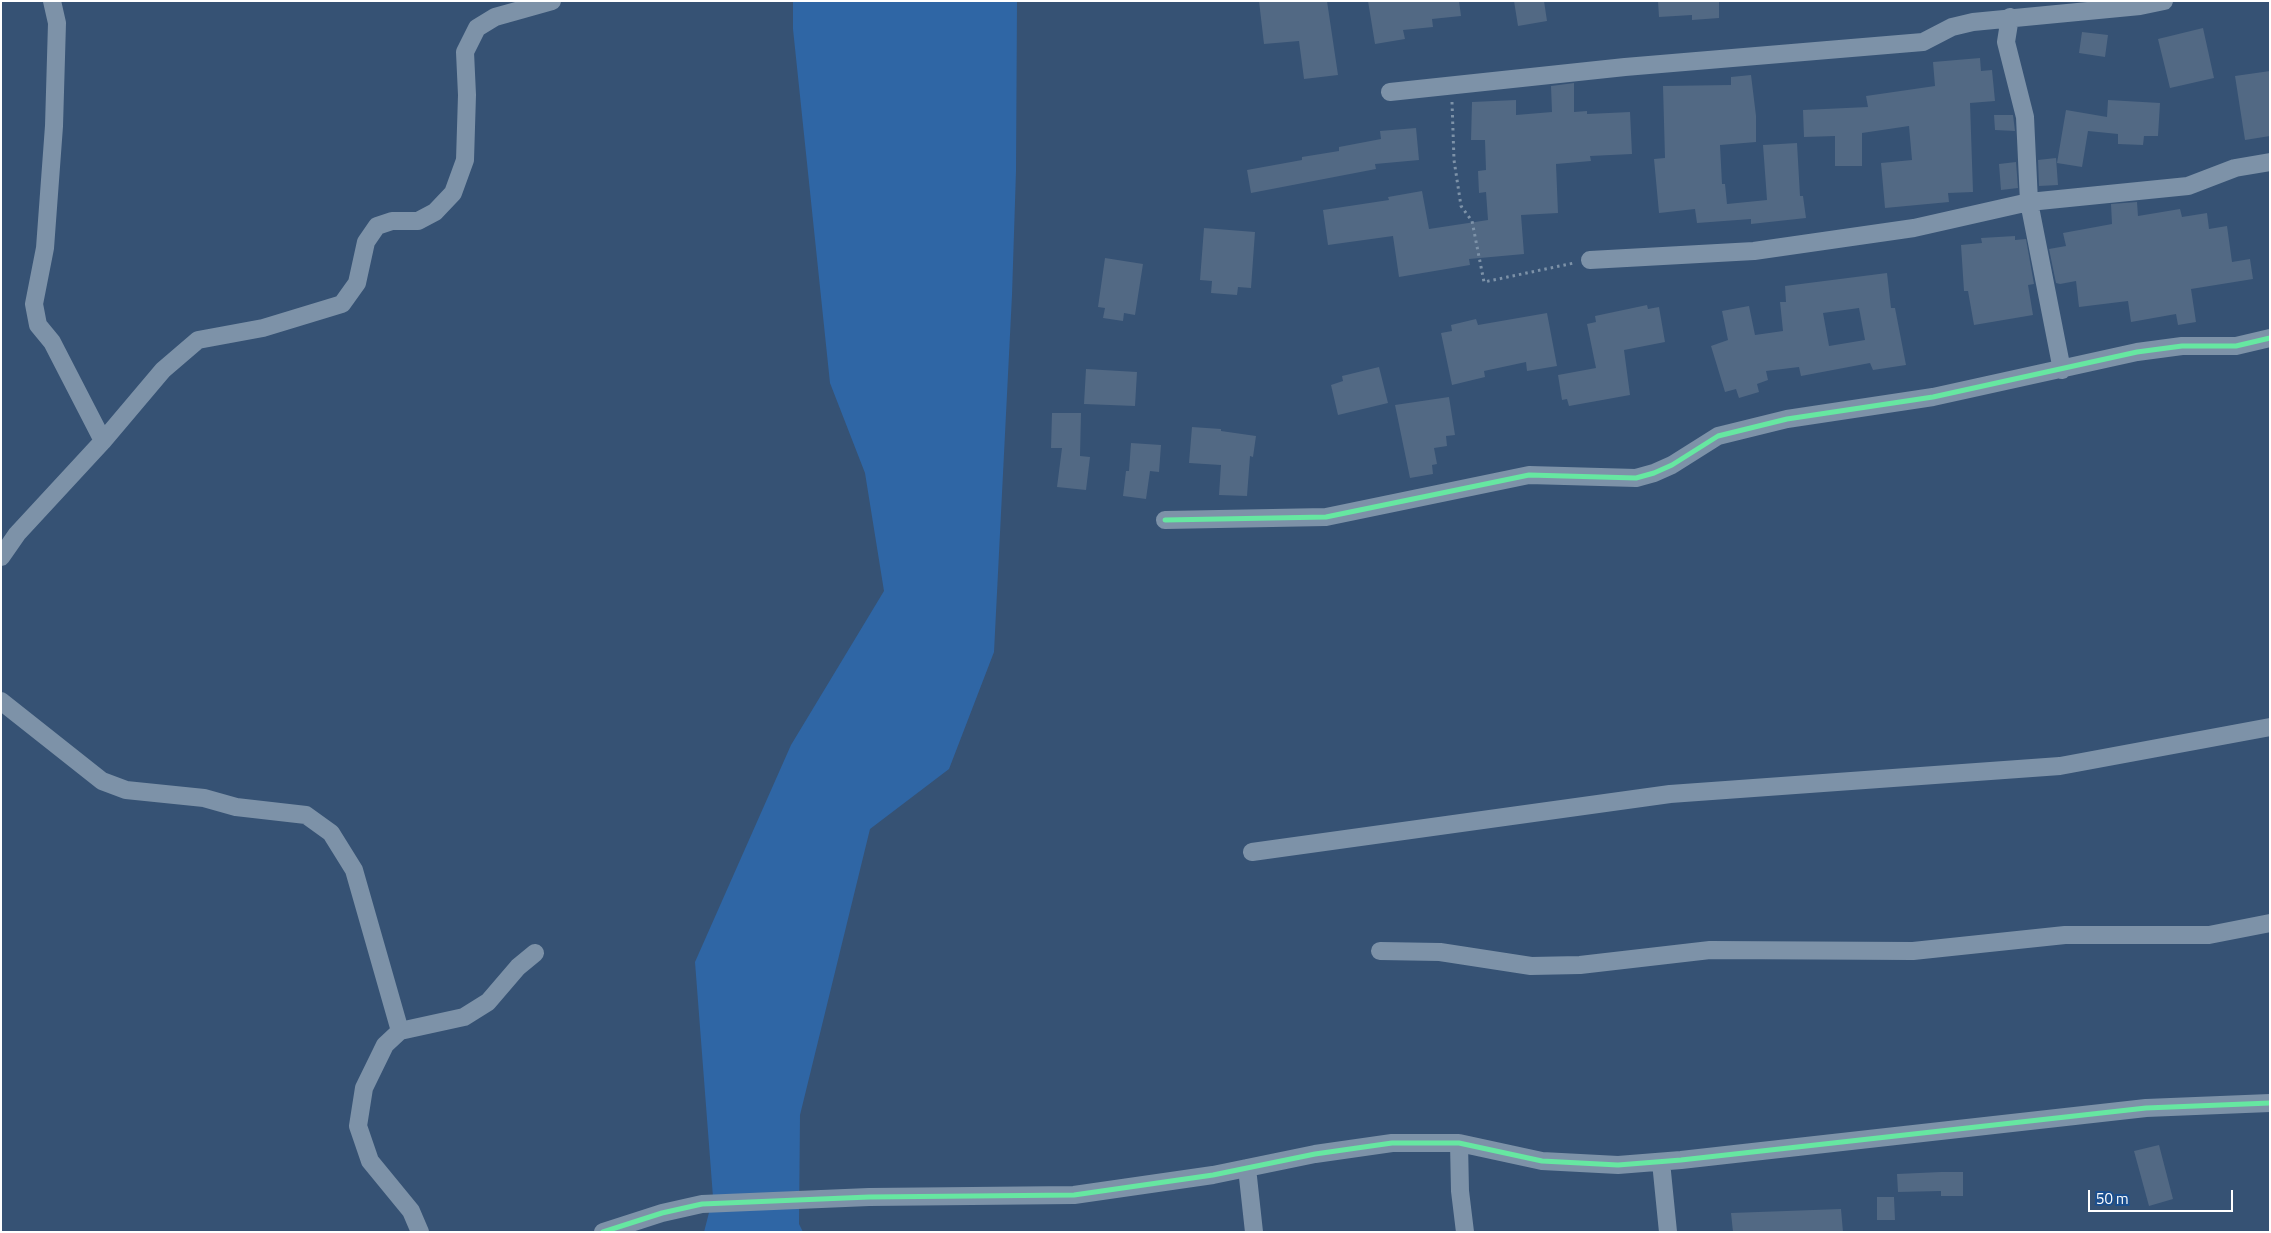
<!DOCTYPE html>
<style>
body{margin:0}
#map{position:relative;width:2271px;height:1233px;overflow:hidden;background:#365274;font-family:"Titillium Web",sans-serif}
canvas{display:block}
.frame{position:absolute;inset:0;border:2px solid #fff;pointer-events:none}
.scale{position:absolute;left:2088px;top:1190px;width:145px;height:22px;box-sizing:border-box;border:2px solid #fff;border-top:0;padding-left:6px;font-size:15px;line-height:18px;white-space:nowrap;color:#fff;-webkit-text-stroke:4px #1b4f8f;paint-order:stroke}
</style>
<div id="map">
<canvas width="2271" height="1233"></canvas>
<div class="frame"></div>
<div class="scale">50 m</div>
</div>
<script>
const ctx = document.querySelector('canvas').getContext('2d');
ctx.lineJoin = 'round';
function fillPath(path, color) { ctx.fillStyle = color; ctx.fill(path, 'evenodd'); }
function trace(path, color, width, dash) { ctx.strokeStyle = color; ctx.lineWidth = width; ctx.lineCap = dash ? 'butt' : 'round'; ctx.setLineDash(dash || []); ctx.stroke(path); }
const green = new Path2D(`
 M793,1H1017L1016,171L1012,295L994,652L949,769L870,829L800,1115L799,1224L803,1232H704L713,1197L695,962L791,745L884,591L865,473L830,383L793,29Z`);
const building = new Path2D(`
 M1259,1H1327L1338,75L1304,79L1299,41L1264,44Z
 M1368,1H1459L1461,16L1432,19L1433,27L1403,30L1405,39L1375,44Z
 M1514,1H1544L1547,21L1518,26Z
 M1658,1H1719V18L1692,20V15L1659,17Z
 M2203,28L2214,78L2170,88L2158,39Z
 M2082,32L2108,35L2105,57L2079,53Z
 M1980,58L1981,71L1992,70L1995,101L1970,103L1973,192L1948,193L1949,202L1885,208L1881,163L1912,160L1909,126L1862,133V166H1835V136L1804,137L1803,110L1868,107L1866,96L1935,86L1933,62Z
 M2270,71V136L2245,140L2235,76Z
 M1751,75L1756,116V142L1720,145L1722,184H1725L1727,204L1767,200L1763,145L1797,143L1800,196H1803L1806,218L1751,224V219L1697,223L1695,209L1659,213L1654,159L1665,158L1663,86L1731,85V77Z
 M1574,83V112L1587,111V114L1630,112L1632,154L1590,156L1591,161L1556,164L1558,213L1521,215L1524,254L1469,259L1470,265L1399,277L1393,236L1328,245L1323,210L1389,200L1388,197L1422,191L1429,229L1488,220L1486,192L1479,193L1478,171L1486,170L1485,140H1471L1472,102L1516,100V115L1552,112L1551,86Z
 M2108,100L2160,103L2158,136H2144L2143,145L2118,144V134L2088,131L2082,167L2057,163L2066,110L2107,117Z
 M1994,115H2013L2015,131L1995,130Z
 M1416,128L1419,160L1375,164L1376,169L1251,193L1247,170L1302,160V157L1339,151V147L1381,139L1380,131Z
 M2056,158L2058,185L2039,186L2038,160Z
 M2016,162L2018,188L2001,190L1999,164Z
 M2137,202L2138,216L2180,209L2182,217L2207,213L2209,229L2227,226L2232,262L2250,259L2253,279L2191,289L2196,322L2178,325L2176,314L2131,322L2128,301L2079,307L2076,281L2060,284L2056,283L2049,249L2066,246L2063,233L2112,224L2111,204Z
 M1204,228L1255,232L1251,288L1238,287L1237,295L1211,293L1212,281L1200,280Z
 M2015,236V240L2026,239L2034,284L2028,285L2033,315L1974,325L1968,291H1964L1961,245L1982,243L1981,238Z
 M1105,258L1143,264L1135,315L1124,313L1123,321L1103,318L1105,308L1098,307Z
 M1887,273L1891,308H1895L1906,365L1873,370L1870,363L1801,376L1799,367L1766,371L1768,380L1757,384L1759,392L1739,398L1736,389L1725,392L1711,346L1728,340L1722,311L1749,306L1755,335L1783,331L1780,302H1786L1785,286ZM1859,308L1865,340L1829,346L1823,313Z
 M1647,305L1648,309L1659,307L1665,342L1624,350L1630,395L1569,406L1567,399L1562,400L1558,375L1596,368L1587,324L1596,322L1595,316Z
 M1547,313L1557,366L1527,371L1526,362L1484,371L1485,377L1452,385L1441,333L1452,331L1451,325L1476,319L1478,325Z
 M1379,367L1388,403L1338,415L1331,385L1343,381L1342,376Z
 M1086,369L1137,372L1135,406L1084,404Z
 M1449,397L1455,435L1446,436L1447,446L1434,448L1437,464L1432,465L1433,474L1410,478L1395,405Z
 M1052,413H1081L1080,456L1090,457L1086,490L1057,487L1062,448H1051Z
 M1192,427L1221,429V431L1256,436L1253,457L1250,456L1247,496L1219,495L1221,465L1189,463Z
 M1131,443L1161,445L1159,472L1150,471L1146,499L1123,496L1126,471H1129Z
 M2159,1145L2173,1199L2149,1206L2134,1151Z
 M1941,1172H1963V1196H1941V1191L1898,1192L1897,1174Z
 M1877,1197H1894L1895,1220H1877Z
 M1841,1209L1843,1232H1733L1731,1213Z`);
const path = new Path2D(`
 M1452,102L1454,160L1461,206L1472,221L1484,282L1574,263`);
const minor = new Path2D(`
 M52,1L57,23L54,126L45,248L34,304L38,325L52,342L103,441
 M2010,17L2006,42L2025,117L2029,202L2062,370
 M1390,92L1625,67L1923,42L1952,27L1973,22L2140,6L2164,1
 M1590,260L1754,251L1914,228L2029,202L2188,186L2235,168L2270,162
 M1165,520L1326,517L1529,475L1636,478L1654,473L1672,465L1718,436L1787,419L1933,397L2137,352L2182,346H2236L2270,338
 M1,557L17,534L103,441L163,370L198,340L263,328L342,304L357,283L366,242L377,226L392,221H418L435,212L453,193L465,160L467,95L465,52L477,28L495,17L552,1
 M1,701L102,781L126,790L204,798L236,807L306,815L331,833L354,870L400,1031
 M1252,852L1670,794L2060,766L2270,727
 M1380,951L1440,952L1531,966L1580,965L1710,950L1913,951L2065,935H2209L2270,923
 M1459,1143L1460,1191L1465,1232
 M1661,1162L1668,1232
 M1247,1168L1254,1232
 M420,1232L411,1211L370,1161L358,1126L364,1088L385,1045L400,1031L464,1017L488,1002L518,967L535,953
 M603,1232L662,1213L702,1204L869,1197L1074,1195L1213,1175L1315,1154L1392,1143H1459L1542,1161L1618,1165L1681,1160L2146,1108L2270,1103`);
const cycleway = new Path2D(`
 M1165,520L1326,517L1529,475L1636,478L1654,473L1672,465L1718,436L1787,419L1933,397L2137,352L2182,346H2236L2270,338
 M603,1232L662,1213L702,1204L869,1197L1074,1195L1213,1175L1315,1154L1392,1143H1459L1542,1161L1618,1165L1681,1160L2146,1108L2270,1103`);
fillPath(green, '#2f66a5');
fillPath(building, '#526984');
trace(path, '#7d92a8', 3, [2.5, 4]);
trace(minor, '#7d92a8', 18);
trace(cycleway, '#66e7a1', 5);
</script>
